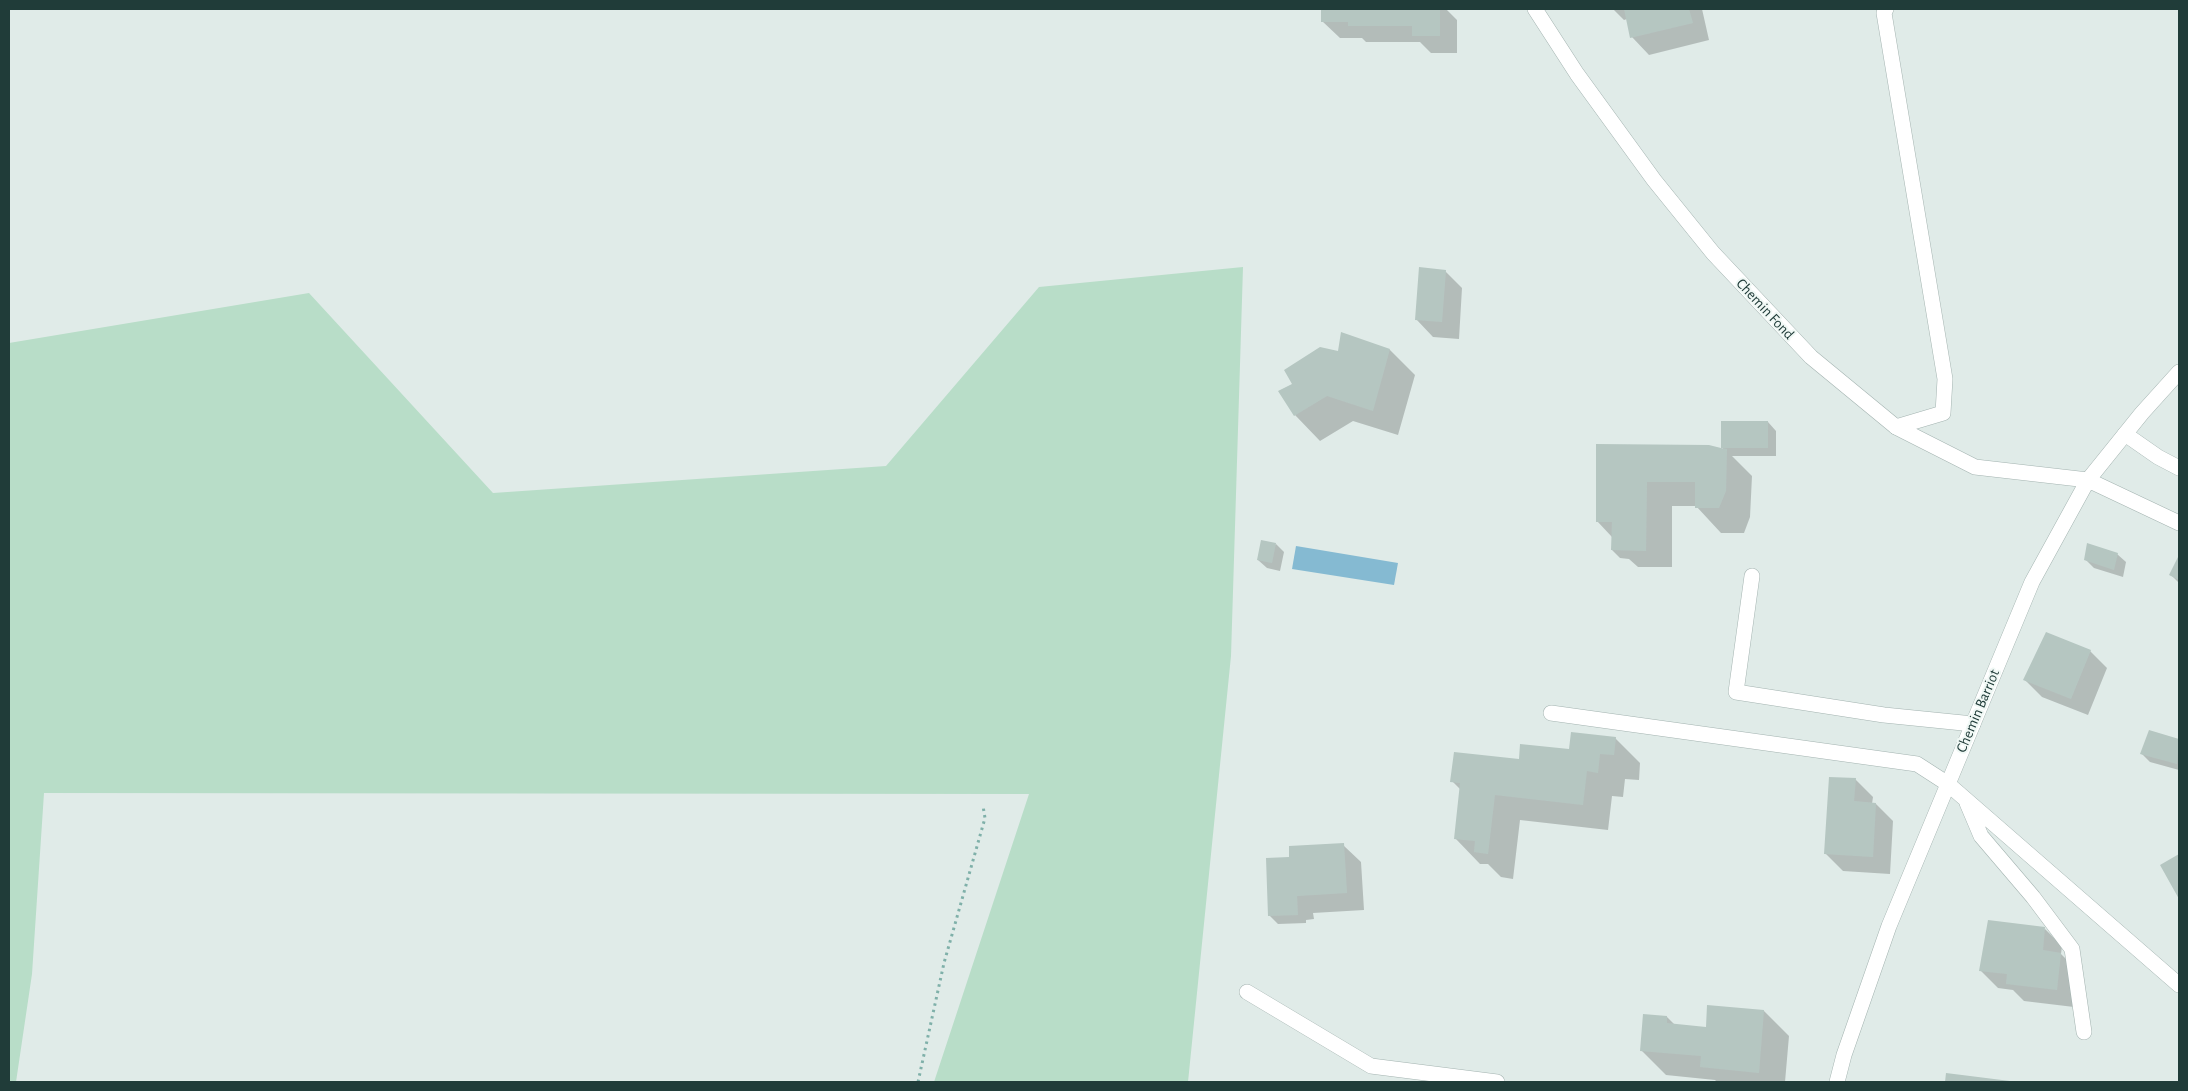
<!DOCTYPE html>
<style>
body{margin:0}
#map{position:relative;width:2188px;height:1091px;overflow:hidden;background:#e0ebe8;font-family:"Alegreya Sans",sans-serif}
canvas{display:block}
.frame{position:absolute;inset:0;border:10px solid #203c39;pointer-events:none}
</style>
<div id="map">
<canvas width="2188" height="1091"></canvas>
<div class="frame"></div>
</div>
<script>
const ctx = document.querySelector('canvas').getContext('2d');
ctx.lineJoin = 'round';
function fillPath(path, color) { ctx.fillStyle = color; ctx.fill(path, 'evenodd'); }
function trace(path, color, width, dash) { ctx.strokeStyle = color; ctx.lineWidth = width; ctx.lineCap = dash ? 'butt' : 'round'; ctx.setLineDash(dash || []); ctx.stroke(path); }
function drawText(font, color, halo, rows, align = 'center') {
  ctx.font = font + ' "Alegreya Sans",sans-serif'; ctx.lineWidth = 4; ctx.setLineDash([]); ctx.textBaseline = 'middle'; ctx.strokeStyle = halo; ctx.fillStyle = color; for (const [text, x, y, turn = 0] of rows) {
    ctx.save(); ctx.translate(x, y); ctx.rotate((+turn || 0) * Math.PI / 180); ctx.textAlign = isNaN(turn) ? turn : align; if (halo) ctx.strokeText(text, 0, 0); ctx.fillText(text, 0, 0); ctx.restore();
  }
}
const green = new Path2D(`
 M1243,267L1231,656L1188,1082H934L1029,794L44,793L32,974L16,1082H9V343L309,293L493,493L886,466L1039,287Z`);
const water = new Path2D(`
 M1296,546L1398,563L1394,585L1292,569Z`);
const shadow = new Path2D(`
 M1322,9H1446L1457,20V53H1431L1420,42H1366L1362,38H1340L1322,21Z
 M1613,9H1702L1709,40L1649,55L1632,37L1627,19L1624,20Z
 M1445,271L1462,288L1459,339L1433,337L1416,319Z
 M1390,350L1415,375L1398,435L1353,421L1320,441L1295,415L1294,385L1340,353Z
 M1723,422H1768L1776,431V456H1732L1752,476L1750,517L1744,533H1721L1696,506H1672V567H1638L1629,559L1620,558L1612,550V537L1597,521V445L1723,450Z
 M1276,544L1284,552L1280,571L1267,568L1258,560Z
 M2117,554L2126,562L2123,577L2094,568L2085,559Z
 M2179,558V583L2171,575Z
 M2090,651L2107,668L2088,715L2042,697L2025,680Z
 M2150,732L2179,741V770L2150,762L2141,753Z
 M1615,738L1640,763L1639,780L1625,779L1623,797L1612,796L1608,830L1520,820L1513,879L1501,877L1488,864H1480L1455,838L1461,790L1452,781L1520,760L1571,750Z
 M1855,779L1873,797L1872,804H1876L1893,821L1890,874L1843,871L1825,853Z
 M1343,845L1361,862L1364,910L1313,913L1314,919L1306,920V923L1278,924L1269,915L1290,858Z
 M2045,929L2062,946L2061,954L2078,971L2074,1007L2024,1001L2013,990L1998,988L1981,971Z
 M1764,1011L1789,1036L1785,1082H1717L1715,1080L1666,1075L1641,1050L1667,1017L1675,1025L1707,1028Z
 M1947,1074L2009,1082H1946Z`);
const building = new Path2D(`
 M1321,9H1440V36H1412V26H1348V22H1321Z
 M1624,9H1689L1693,23L1630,38Z
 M1419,267L1446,270L1442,322L1415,320Z
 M1341,332L1390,349L1373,411L1327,396L1294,416L1278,391L1292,384L1284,370L1320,347L1338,351Z
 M1721,421H1768V448H1721L1727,449L1726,491L1719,508H1695V482H1647L1646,551L1611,550L1612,522H1596V444L1709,445L1721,448Z
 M1261,540L1276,543L1272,563L1257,560Z
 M2087,543L2118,553L2114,570L2084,560Z
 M2179,555V580L2169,575Z
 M2046,632L2091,650L2071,699L2023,680Z
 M2149,730L2179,739L2177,764L2140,754Z
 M1571,732L1616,737L1614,755L1600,754L1598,773L1587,771L1583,805L1495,795L1488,854L1474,852L1475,841L1454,839L1460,783L1450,782L1454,752L1519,759L1520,744L1569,749Z
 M1829,777L1856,778L1854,801L1876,803L1873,857L1824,854Z
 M1344,843L1347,893L1297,896L1298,915L1268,916L1266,858L1289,857V846Z
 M2179,854V899L2160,865Z
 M1988,920L2045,927L2043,950L2061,953L2057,990L2006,984L2007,974L1979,971Z
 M1707,1005L1764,1010L1759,1073L1700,1067L1701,1056L1640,1051L1643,1014L1667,1016V1023L1706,1027Z
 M1946,1073L2010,1081V1082H1945Z`);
const path = new Path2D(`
 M918,1082L944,963L985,818L983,806`);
const service = new Path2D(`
 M1886,9L1884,13L1945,379L1943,413L1896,427
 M2125,434L2158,457L2179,468
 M1752,576L1736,692L1884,715L1973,724
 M1551,713L1917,764L1948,784L2179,985
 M1967,803L1981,836L2033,897L2072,949L2084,1032
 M1247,992L1371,1066L1497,1082`);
const minor = new Path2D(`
 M1535,9L1577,74L1654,180L1713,253L1811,357L1896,427L1975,467L2088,480L2179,523
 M1837,1082L1844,1055L1889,926L2032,582L2088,480L2142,413L2179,372`);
const streetNames = [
 ["Chemin Fond",1765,309,47],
 ["Chemin Barriot",1978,711,-67]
];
fillPath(green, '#b8ddc8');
fillPath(water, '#85bad2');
fillPath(shadow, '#0003');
fillPath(building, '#b5c6c1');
trace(service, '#a3b3b0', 16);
trace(minor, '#a3b3b0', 16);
trace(path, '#7fb0a9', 3, [2.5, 4]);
trace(service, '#fff', 15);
trace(minor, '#fff', 15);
drawText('15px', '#203c39', '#f0f8f5', streetNames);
</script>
